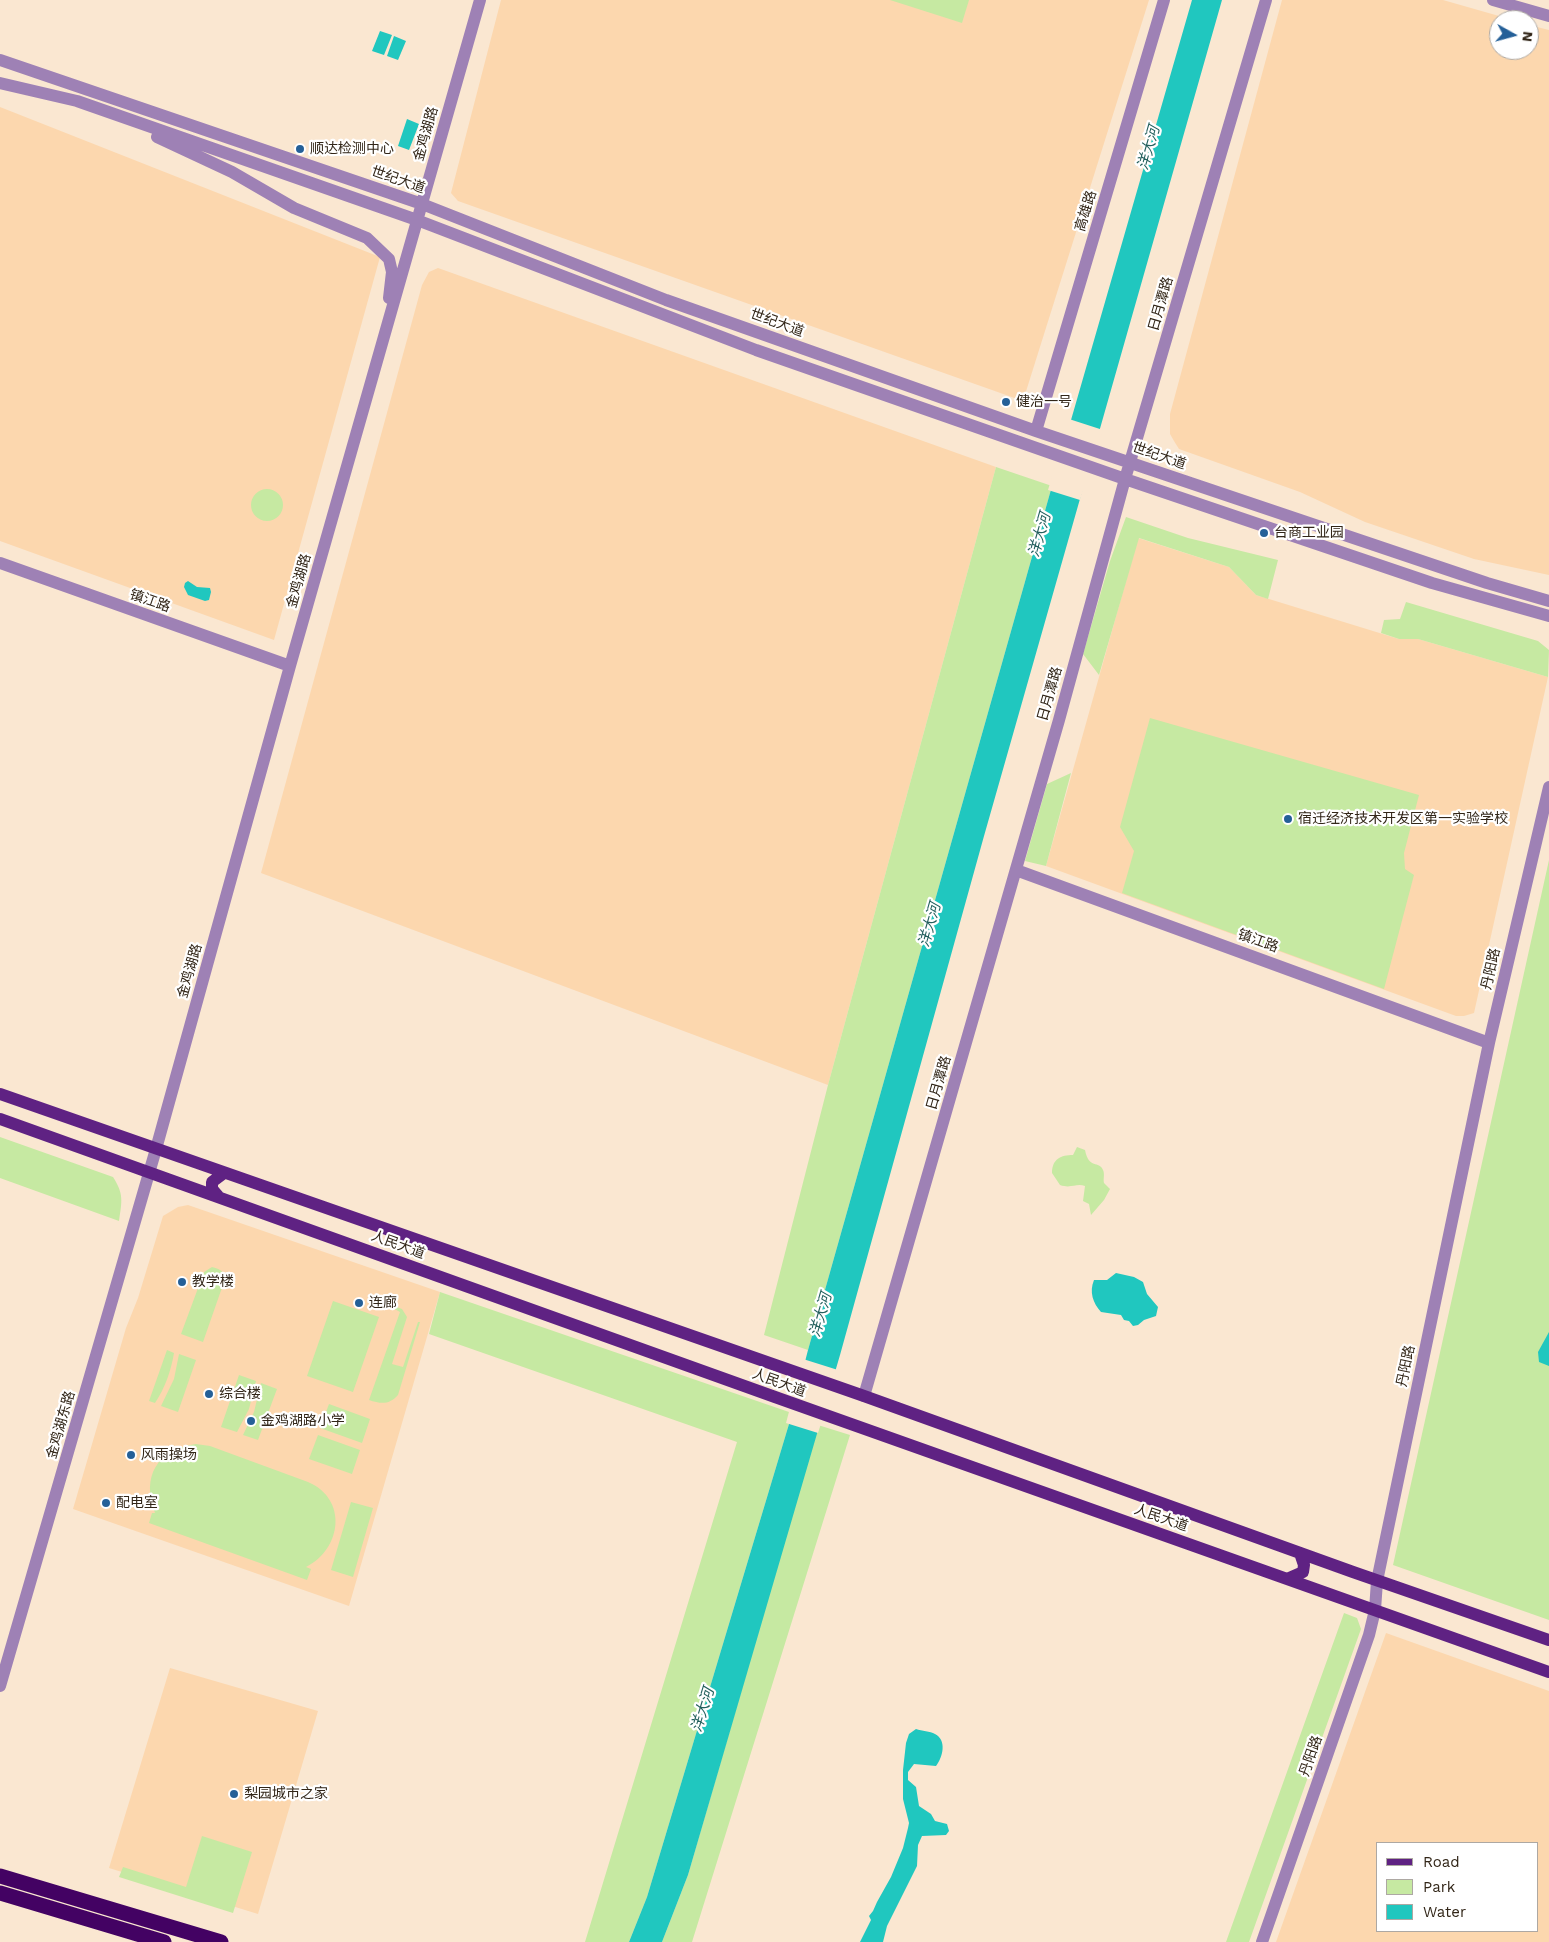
<!DOCTYPE html>
<meta charset="utf-8">
<style>
body{margin:0}
#map{position:relative;width:1549px;height:1942px;overflow:hidden;background:#fae7d1;font-family:"Work Sans",sans-serif}
canvas{display:block}
.legend{position:absolute;left:1376px;top:1842px;width:162px;height:90px;box-sizing:border-box;background:#fff;border:1px solid #ada8a3;margin:0;padding:6px 9px;list-style:none;font-size:15px;color:#322618}
.legend li{display:flex;align-items:center;gap:10px;height:25px}
.legend b{width:25px;border:1px solid #ada8a3}
.north{position:absolute;left:1489px;top:10px;width:50px;height:50px;box-sizing:border-box;background:#fff;border:1px solid #ada8a3;border-radius:50%;rotate:97deg;font-size:14px;font-weight:700;line-height:20px;text-align:center;color:#322618}
.north::after{content:'';display:block;margin:auto;width:18px;height:22px;background:#256098;clip-path:polygon(50% 0,100% 100%,50% 72%,0 100%)}
</style>
<div id="map">
<canvas width="1549" height="1942"></canvas>
<ul class="legend">
<li><b style="height:6px;background:#5f2283"></b>Road</li>
<li><b style="height:14px;background:#c6e9a2"></b>Park</li>
<li><b style="height:14px;background:#20c7bf"></b>Water</li>
</ul>
<div class="north">N</div>
</div>
<script>
const ctx = document.querySelector('canvas').getContext('2d');
ctx.lineJoin = 'round';
function fillPath(path, color) { ctx.fillStyle = color; ctx.fill(path, 'evenodd'); }
function trace(path, color, width, dash) { ctx.strokeStyle = color; ctx.lineWidth = width; ctx.lineCap = dash ? 'butt' : 'round'; ctx.setLineDash(dash || []); ctx.stroke(path); }
function drawText(font, color, halo, rows, align = 'center') {
  ctx.font = font + ' "Work Sans","Noto Sans SC",sans-serif'; ctx.lineWidth = 4.5; ctx.setLineDash([]); ctx.textBaseline = 'middle'; ctx.strokeStyle = halo; ctx.fillStyle = color; for (const [text, x, y, turn = 0] of rows) {
    ctx.save(); ctx.translate(x, y); ctx.rotate((+turn || 0) * Math.PI / 180); ctx.textAlign = isNaN(turn) ? turn : align; if (halo) ctx.strokeText(text, 0, 0); ctx.fillText(text, 0, 0); ctx.restore();
  }
}
const built = new Path2D(`
 M501,0H1149L1023,401L458,201L451,193Z
 M1282,0H1443L1513,20H1499V50H1529V25L1549,30V575L1474,559L1365,522L1300,492L1179,449L1174,441L1170,434V414Z
 M0,107L380,257L274,640L0,541Z
 M438,268L996,467L828,1085L261,873L422,285L429,272Z
 M1138,538L1229,567L1256,595L1399,639H1418L1548,677L1474,1013L1464,1016H1456L1046,866Z
 M188,1205L440,1292L349,1606L73,1509L126,1328L138,1298L163,1216L178,1207Z
 M1386,1633L1549,1691V1942H1276ZM1378,1843H1538V1931H1378Z
 M170,1668L318,1711L258,1914L109,1868Z`);
const green = new Path2D(`
 M890,0H969L962,23Z
 M996,467L1052,486L808,1350L764,1335L828,1085Z
 M251 505a16 16 0 1 1 32 0a16 16 0 1 1-32 0Z
 M1126,517L1188,538L1278,560L1268,599L1256,595L1229,567L1139,538L1099,675L1083,654L1110,561Z
 M1406,602L1538,641L1549,650L1548,677L1418,639H1399L1381,633L1384,620L1400,619Z
 M1150,718L1419,795L1404,853L1405,869L1414,875L1384,989L1122,893L1134,851L1120,827Z
 M1071,773L1046,866L1025,861L1047,784Z
 M1549,860V1620L1393,1565Z
 M0,1137L113,1177C124,1194 122,1201 119,1221L0,1178Z
 M1077,1147L1085,1150C1089,1170 1099,1160 1103,1170C1105,1174 1103,1179 1104,1183L1110,1189L1104,1200L1091,1215L1089,1204L1083,1201L1085,1186C1076,1183 1071,1189 1060,1185L1052,1173C1052,1159 1061,1155 1073,1155Z
 M212,1267C219,1269 225,1271 225,1279L203,1342L181,1334L204,1272Z
 M440,1292L789,1412V1424L647,1897L629,1942H585L737,1442L429,1334Z
 M333,1301L379,1317L353,1392L307,1376Z
 M391,1305L402,1309L407,1317L392,1364L403,1367L418,1322H420L398,1395C389,1405 381,1404 369,1400L400,1312L391,1307Z
 M167,1350L174,1353C171,1371 165,1388 155,1403L149,1401Z
 M179,1354L196,1360L178,1412L161,1406L174,1379Z
 M239,1375L256,1381L249,1409L237,1432L221,1427Z
 M261,1383L277,1389L258,1440L243,1435L254,1412Z
 M329,1404L370,1419L362,1443L320,1428Z
 M818,1425L850,1435L692,1942H662L688,1875Z
 M318,1435L360,1450L352,1474L309,1459Z
 M196,1444L210,1446L308,1482C348,1499 342,1549 306,1567L311,1569L307,1580L149,1523L152,1513H155C141,1477 157,1449 196,1444Z
 M351,1502L373,1508L353,1577L331,1570Z
 M1344,1613L1357,1618L1361,1629L1249,1942H1226Z
 M202,1836L252,1852L233,1913L119,1877L123,1867L186,1887Z`);
const water = new Path2D(`
 M1192,0H1222L984,836L840,1355L688,1875L662,1942H629L647,1897L789,1424L808,1350L1052,486Z
 M380,31L392,35L384,55L372,51Z
 M394,36L406,41L398,60L387,56Z
 M407,119L419,124L409,150L398,146Z
 M188,581L197,587L210,588L211,592L209,600L205,601L188,595L184,587L185,583Z
 M1116,1273L1134,1277L1143,1282L1147,1294L1158,1307L1156,1316L1144,1320L1138,1325L1133,1326L1129,1321L1124,1320L1121,1315L1101,1312C1093,1303 1089,1292 1094,1280H1107Z
 M1549,1332V1366L1539,1362L1538,1352Z
 M916,1729C922,1731 930,1731 935,1734C947,1740 943,1757 936,1766L914,1764L908,1772V1780L916,1787L919,1806L931,1814L935,1821L947,1824L949,1831L946,1835L922,1836L918,1845L917,1866L887,1926L883,1942H860L871,1920L869,1916L873,1911L877,1902L891,1877L903,1848L908,1828L909,1823L903,1799V1770L906,1743L909,1734Z`);
const pier = new Path2D(`
 M1069,419L1103,430L1080,500L1048,490Z
 M803,1359L838,1370L818,1433L786,1423Z`);
const minor = new Path2D(`
 M1493,0L1549,16
 M0,60L422,204L666,300L1036,431L1487,583L1549,601
 M0,83L77,101L417,220L756,350L1125,479L1432,583L1549,616
 M157,137L232,172L294,208L367,238L389,259L392,272L389,298
 M1036,431L1164,0
 M0,563L290,666
 M1016,870L1489,1043
 M864,1396L1059,720L1125,479L1266,0
 M0,1686L156,1149L290,666L480,0
 M1262,1942L1369,1635L1375,1610L1377,1581L1489,1043L1549,787`);
const major = new Path2D(`
 M0,1094L864,1396L1353,1572L1549,1640
 M0,1119L775,1397L1549,1672
 M218,1196L212,1189V1182L224,1173
 M1287,1579L1303,1572L1304,1565L1300,1553`);
const highway = new Path2D(`
 M0,1876L221,1942
 M0,1893L164,1942`);
const markers = [
 [300,149,5,"#256098"],
 [1006,402,5,"#256098"],
 [1264,533,5,"#256098"],
 [1288,819,5,"#256098"],
 [182,1282,5,"#256098"],
 [359,1303,5,"#256098"],
 [209,1394,5,"#256098"],
 [251,1421,5,"#256098"],
 [131,1455,5,"#256098"],
 [106,1503,5,"#256098"],
 [234,1794,5,"#256098"]
];
const streetNames = [
 ["金鸡湖路",426,134,-74],
 ["世纪大道",398,180,19],
 ["高雄路",1086,211,-73],
 ["日月潭路",1161,304,-74],
 ["世纪大道",777,323,20],
 ["世纪大道",1159,456,19],
 ["金鸡湖路",299,581,-74],
 ["镇江路",150,601,19],
 ["日月潭路",1050,694,-74],
 ["镇江路",1258,941,20],
 ["丹阳路",1491,969,-77],
 ["金鸡湖路",190,971,-74],
 ["日月潭路",939,1083,-74],
 ["人民大道",398,1245,20],
 ["丹阳路",1406,1366,-78],
 ["人民大道",779,1383,20],
 ["金鸡湖东路",61,1425,-74],
 ["人民大道",1161,1518,19],
 ["丹阳路",1311,1756,-71]
];
const poiNames = [
 ["顺达检测中心",310,149],
 ["健治一号",1016,402],
 ["台商工业园",1274,533],
 ["宿迁经济技术开发区第一实验学校",1298,819],
 ["教学楼",192,1282],
 ["连廊",369,1303],
 ["综合楼",219,1394],
 ["金鸡湖路小学",261,1421],
 ["风雨操场",141,1455],
 ["配电室",116,1503],
 ["梨园城市之家",244,1794]
];
const waterNames = [
 ["洋大河",1149,148,-74],
 ["洋大河",1040,535,-74],
 ["洋大河",930,925,-74],
 ["洋大河",821,1315,-74],
 ["洋大河",703,1710,-73]
];
fillPath(built, '#fcd7ae');
fillPath(green, '#c6e9a2');
fillPath(water, '#20c7bf');
fillPath(pier, '#fae7d1');
trace(minor, '#9e81b5', 12);
trace(major, '#5f2283', 12);
trace(highway, '#430263', 15);
for (const [x, y, r, color] of markers) { const dot = new Path2D(); dot.arc(x, y, r, 0, 2 * Math.PI); ctx.fillStyle = color; ctx.fill(dot); trace(dot, '#fff', 2); }
drawText('14px', '#322618', '#fff', streetNames);
drawText('14px', '#322618', '#fff', poiNames, 'left');
drawText('italic 15px', '#24605d', '#fff', waterNames);
</script>
